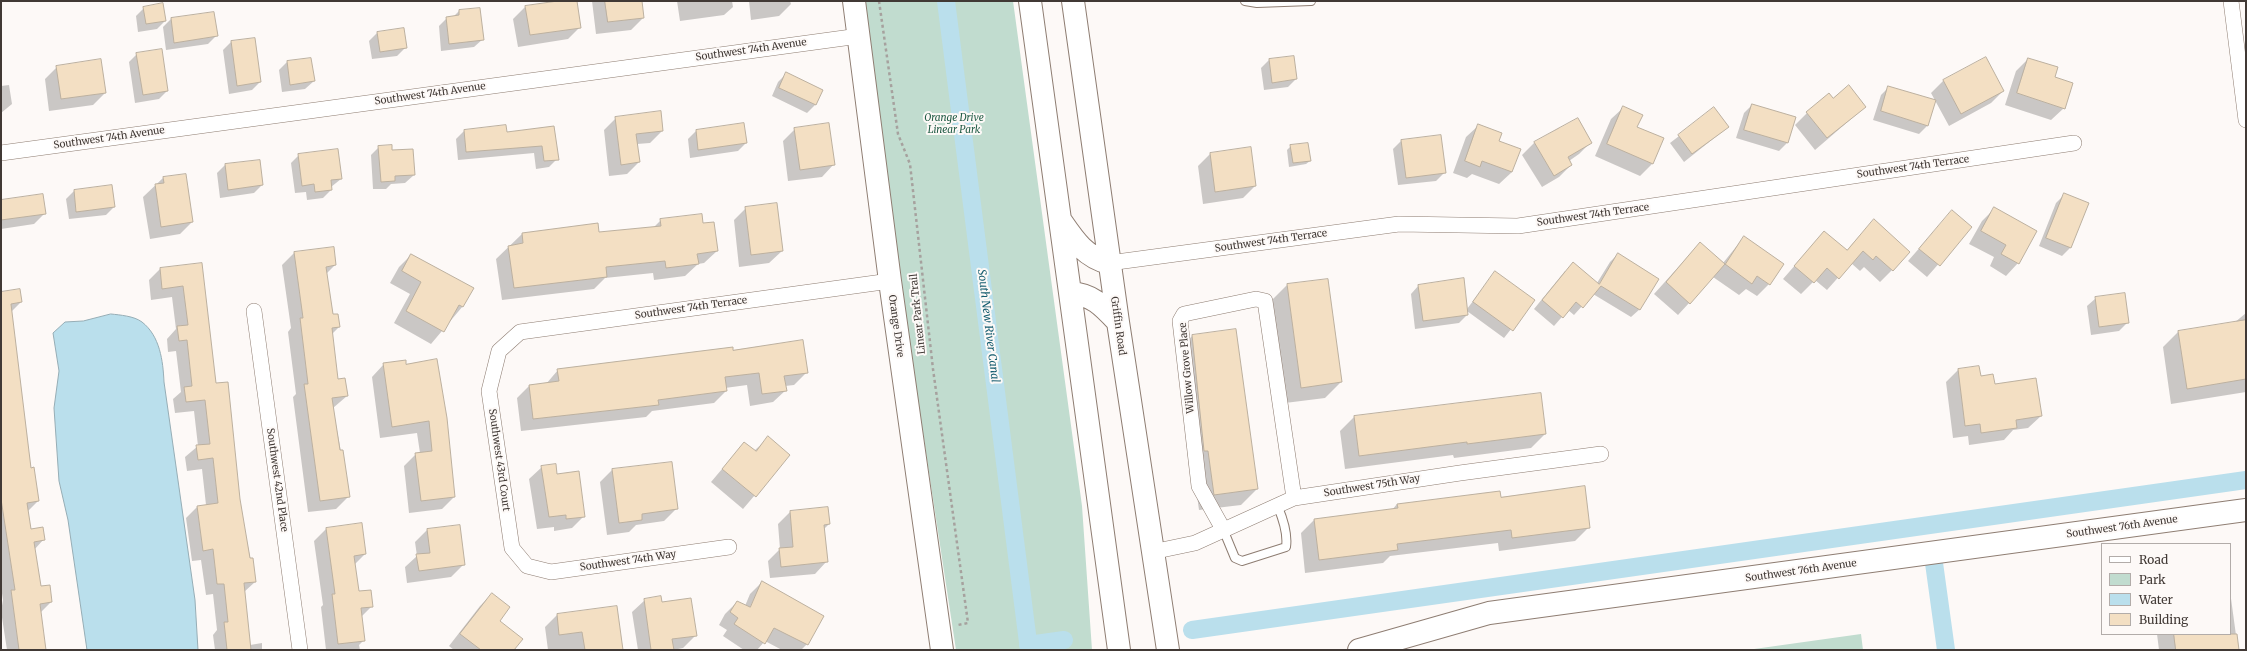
<!DOCTYPE html>
<style>
body{margin:0}
#map{position:relative;width:2247px;height:651px;overflow:hidden;background:#fdf9f7;font-family:Merriweather,serif}
canvas{display:block}
.frame{position:absolute;inset:0;border:2px solid #413935;pointer-events:none}
.legend{position:absolute;left:2101px;top:543px;width:130px;height:92px;box-sizing:border-box;background:#fdf9f7;border:1px solid #b2aca9;margin:0;padding:5px 7px;list-style:none;font-size:12px;color:#413935}
.legend li{display:flex;align-items:center;gap:8px;height:20px}
.legend b{width:20px;border:1px solid #b2aca9}
</style>
<div id="map">
<canvas width="2247" height="651"></canvas>
<div class="frame"></div>
<ul class="legend">
<li><b style="height:5px;background:#fff"></b>Road</li>
<li><b style="height:11px;background:#c1dccf"></b>Park</li>
<li><b style="height:11px;background:#badfec"></b>Water</li>
<li><b style="height:11px;background:#f3dfc3"></b>Building</li>
</ul>
</div>
<script>
const ctx = document.querySelector('canvas').getContext('2d');
ctx.lineJoin = 'round';
function fillPath(path, color) { ctx.fillStyle = color; ctx.fill(path, 'evenodd'); }
function trace(path, color, width, dash) { ctx.strokeStyle = color; ctx.lineWidth = width; ctx.lineCap = dash ? 'butt' : 'round'; ctx.setLineDash(dash || []); ctx.stroke(path); }
function drawText(font, color, halo, rows, align = 'center') {
  ctx.font = font + ' Merriweather,serif'; ctx.lineWidth = 4; ctx.setLineDash([]); ctx.textBaseline = 'middle'; ctx.strokeStyle = halo; ctx.fillStyle = color; for (const [text, x, y, turn = 0] of rows) {
    ctx.save(); ctx.translate(x, y); ctx.rotate((+turn || 0) * Math.PI / 180); ctx.textAlign = isNaN(turn) ? turn : align; if (halo) ctx.strokeText(text, 0, 0); ctx.fillText(text, 0, 0); ctx.restore();
  }
}
const green = new Path2D(`
 M862,1H1013L1082,506L1092,650H956L914,374Z
 M1861,634L1863,650H1747Z`);
const water = new Path2D(`
 M111,314C120,315 134,316 142,322C160,336 163,361 164,382L195,600L198,650H87L68,520L59,481L54,408L59,371L53,333L65,322L83,321Z`);
const shadow = new Path2D(`
 M565,1H576L580,27L568,39L518,47L513,19L525,7Z
 M592,1H641L643,18L631,30L596,34Z
 M677,1H732L733,7L724,15L680,21Z
 M749,1H790L791,4L779,16L751,20Z
 M144,8L165,21L157,29L138,32L136,16Z
 M459,11L483,39L474,47L441,51L439,26L447,18L453,17Z
 M171,19L216,36L208,44L166,50L163,27Z
 M377,33L406,47L397,56L372,59L369,41Z
 M254,39L260,82L252,90L229,94L223,50L231,42Z
 M137,54L167,91L159,99L135,103L129,62Z
 M1986,59L2003,91L1991,103L1949,126L1931,93L1943,81Z
 M2028,59L2053,77L2064,108L2051,120L2005,105L2016,71Z
 M1269,60L1296,79L1288,87L1264,90L1261,68Z
 M287,62L314,81L305,89L282,92L279,70Z
 M57,67L105,93L93,105L49,111L45,79Z
 M786,74L822,90L815,105L807,113L772,96L778,82Z
 M9,85L12,104L1,113V86Z
 M1889,87L1927,126L1919,134L1873,120L1881,95Z
 M1833,99L1865,107L1815,150L1795,125L1807,113Z
 M1752,105L1795,118L1787,143L1779,151L1736,138L1744,113Z
 M1624,107L1636,127L1663,139L1652,164L1640,176L1595,156L1611,119Z
 M1714,109L1728,127L1684,162L1670,143Z
 M616,118L662,131L650,143L637,144L639,162L627,174L609,176L604,130Z
 M743,125L746,143L738,151L690,158L688,139L696,131Z
 M1479,125L1497,142L1512,172L1499,184L1472,174L1467,178L1453,173L1466,137Z
 M554,127L557,159L549,167L536,169L534,153L458,160L456,139L464,131L506,133Z
 M1559,128L1560,130L1591,142L1579,154L1569,161L1571,165L1559,177L1542,187L1522,155L1534,143Z
 M795,129L834,164L822,177L788,181L783,141Z
 M1401,141L1445,172L1436,181L1398,185L1393,149Z
 M1291,146L1310,161L1306,164L1289,167L1287,150Z
 M379,147L391,151L414,175L405,183L391,184L386,189H373L371,155Z
 M1250,148L1255,186L1243,198L1203,204L1198,166L1210,154Z
 M299,155L341,179L331,187V190L323,198L307,200L306,192L295,193L291,163Z
 M259,161L262,185L254,193L220,198L217,173L225,165Z
 M163,178L192,222L180,234L150,239L143,197Z
 M74,191L114,207L106,215L69,219L66,199Z
 M2064,195L2070,248L2062,256L2039,246L2056,203Z
 M1,201L45,213L34,224L1,229Z
 M746,208L782,251L769,263L739,267L734,220Z
 M1994,209L2018,263L2006,276L1990,266L1994,257L1969,244L1982,221Z
 M1952,211L1971,227L1927,277L1908,261Z
 M661,220L702,224L717,251L704,263L698,264L685,276L654,280L653,273L605,278L594,289L502,300L496,259L522,234L599,233L654,227Z
 M1824,232L1846,251L1862,233L1892,270L1880,282L1864,267L1860,271L1851,263L1827,290L1815,280L1801,294L1783,279Z
 M1744,237L1783,264L1769,284L1757,296L1746,289L1739,295L1713,277L1678,315L1654,294L1700,243L1723,263Z
 M333,248L335,265L326,274L333,315L339,327L332,334L337,381L347,396L333,408L349,496L336,509L308,512L293,397L296,394L288,332L291,328L282,265L294,253Z
 M1618,254L1640,309L1631,317L1593,294L1574,315L1568,310L1554,326L1534,309L1565,271L1597,283L1610,262Z
 M411,255L463,306L431,344L394,323L410,294L390,283L399,267Z
 M201,264L216,384L255,582L244,592L250,645L262,643V650H215L213,635L217,630L213,594L206,595L201,560L192,561L186,518L197,507L206,505L202,469L187,471L185,457L198,446L194,411L175,413L173,399L181,392L176,351L168,352L167,339L176,329L172,297L151,300L149,280L160,269Z
 M1495,272L1534,300L1504,338L1467,311V315L1459,323L1415,329L1411,294L1419,285L1467,309Z
 M1287,285L1341,382L1325,398L1285,403L1271,301Z
 M1,293L21,302L11,312L31,469L38,501L28,511L30,530L44,539L34,550L40,587L51,602L40,613L45,650H7L1,611L3,600L1,587Z
 M2096,298L2127,323L2119,331L2091,335L2087,306Z
 M2246,313V392L2171,404L2163,347L2178,332L2234,323Z
 M1192,336L1257,489L1241,505L1199,510L1193,466L1189,467L1177,352Z
 M732,351L807,372L794,385L785,386L786,390L773,402L750,406L747,385L725,388L726,391L714,403L652,411L646,417L521,431L517,398L529,386L546,384L558,370Z
 M437,360L454,497L442,509L409,513L404,466L416,454L420,453L417,433L380,438L372,377L384,364L405,365Z
 M1978,367L1980,377L2041,416L2028,428L2013,430L2004,440L1969,445L1968,436L1953,438L1946,382L1958,370Z
 M1540,394L1545,434L1531,448L1454,458L1453,455L1345,469L1340,431L1354,417Z
 M768,438L789,455L743,509L711,482L744,443L754,451Z
 M542,467L584,516L572,528L554,531V527L537,529L529,479Z
 M612,470L676,509L664,521L636,525L629,532L607,535L600,482Z
 M1500,499L1589,527L1575,541L1499,551L1498,543L1390,556L1383,563L1305,573L1301,533L1314,520L1392,510L1397,504Z
 M790,512L829,524L824,529L827,561L815,574L770,578L768,561L780,549L778,524Z
 M459,526L463,565L451,577L407,583L405,567L417,556L415,542L427,530Z
 M326,529L365,554L355,564L358,592L372,606L361,617L364,640L359,645L360,650H326L321,607L323,605L314,541Z
 M762,582L807,644L801,650H782L765,641L757,650H744L723,636L727,630L719,625L725,614L737,602L745,606L750,594Z
 M2230,591L2238,650H2159L2157,634H2230Z
 M492,594L498,621L513,650H454L449,646L480,606Z
 M645,600L661,603L696,635L683,648L673,650H638L632,612Z
 M616,607L622,650H548L545,627L557,615Z`);
const canal = new Path2D(`
 M946,1L1029,650
 M1934,563L1946,650
 M1192,630L2246,480
 M1028,645L1064,640`);
const building = new Path2D(`
 M558,1H577L581,28L530,35L525,6Z
 M605,1H642L644,18L608,22Z
 M163,3L166,21L146,24L143,7Z
 M480,8L484,40L449,44L446,17L459,15V10Z
 M214,12L218,36L174,43L171,18Z
 M404,28L407,48L380,52L377,32Z
 M255,38L261,82L237,86L231,41Z
 M162,49L168,91L143,95L136,53Z
 M1294,56L1297,79L1272,83L1269,59Z
 M1986,57L2004,91L1961,114L1943,80Z
 M311,58L315,81L290,85L287,61Z
 M2028,58L2058,67L2055,77L2073,83L2065,109L2017,93Z
 M101,59L106,93L61,99L56,66Z
 M786,72L823,90L816,105L779,88Z
 M1849,85L1866,107L1827,138L1806,112L1829,93L1833,98Z
 M1888,86L1936,100L1928,126L1881,111Z
 M1752,104L1796,117L1788,143L1744,130Z
 M1623,106L1643,115L1637,127L1664,138L1653,164L1607,144Z
 M1714,107L1729,127L1692,154L1678,135Z
 M661,111L663,131L636,134L640,162L621,165L615,117Z
 M1578,118L1592,143L1568,157L1572,165L1554,176L1534,142Z
 M744,123L747,143L698,150L696,130Z
 M829,123L835,165L800,170L794,128Z
 M1478,124L1502,133L1499,141L1521,149L1512,172L1482,161L1480,167L1465,161Z
 M506,125L507,132L554,126L559,160L544,161L542,146L466,152L464,130Z
 M1441,135L1446,173L1406,178L1401,140Z
 M1308,143L1311,161L1293,163L1290,145Z
 M392,145V150L413,149L415,175L395,176V181L381,182L378,146Z
 M1251,147L1256,186L1215,192L1210,153Z
 M338,149L342,179L331,180L332,190L315,192L314,184L302,186L298,154Z
 M260,160L263,185L228,190L225,164Z
 M186,174L193,222L161,227L155,184L164,183L163,177Z
 M112,185L115,207L76,212L74,190Z
 M2064,193L2089,203L2071,248L2046,238Z
 M43,194L46,214L1,220V200Z
 M777,203L783,251L751,255L745,207Z
 M1994,207L2037,231L2019,264L2001,254L2006,245L1981,231Z
 M1952,210L1972,227L1940,266L1919,249Z
 M702,214L703,223L714,222L718,251L697,254L699,264L666,268L665,261L606,267L607,277L514,288L508,246L523,243L522,233L598,223L599,232L661,226L660,219Z
 M1874,219L1910,252L1893,271L1876,256L1873,260L1863,251L1839,279L1827,268L1814,283L1794,266L1824,231L1847,250Z
 M1744,236L1784,264L1770,285L1757,276L1752,284L1725,264L1690,304L1666,282L1700,242L1725,264Z
 M334,247L336,265L326,267L333,314H338L340,327L332,328L338,379L345,378L348,396L332,398L340,450H343L350,497L320,501L304,384H308L300,318H303L294,252Z
 M1618,253L1659,279L1640,310L1601,286L1583,308L1576,302L1563,318L1542,300L1573,262L1599,284Z
 M411,254L474,288L463,307L459,305L444,332L406,311L421,282L402,271Z
 M202,263L216,383L228,382L240,499L250,558H253L256,582L244,583L251,650H227L224,622H228L224,584H217L213,549L203,551L197,506L218,503L213,458L198,460L196,445L210,444L205,400L186,402L184,387L192,386L187,340L179,341L177,326L188,325L183,286L162,289L160,268Z
 M1495,271L1535,300L1513,331L1473,302Z
 M1464,278L1468,315L1423,321L1418,285Z
 M1328,279L1342,382L1301,388L1287,284Z
 M20,289L22,302L11,304L31,468L34,467L39,501L27,503L31,529L43,527L45,540L34,542L41,586L50,585L52,602L40,604L46,650H19L11,590H15L1,499V292Z
 M2125,293L2129,323L2099,327L2095,297Z
 M2246,320V379L2187,389L2178,331Z
 M1236,329L1258,489L1214,495L1208,451H1204L1192,335Z
 M803,340L808,373L784,376L787,391L762,394L759,373L725,377L727,391L658,400L659,405L533,419L529,385L559,381L557,369L733,347V350Z
 M437,359L447,418L455,497L421,501L415,453L432,451L429,421L392,427L383,363L406,360V364Z
 M1979,366L1981,376L1993,374L1995,384L2036,378L2042,416L2016,420L2017,428L1981,433L1980,424L1965,426L1958,369Z
 M1541,393L1546,434L1467,444V442L1359,456L1354,416Z
 M768,436L790,455L756,497L722,469L744,442L756,451Z
 M672,462L678,509L642,514V520L619,523L612,469Z
 M556,464L557,474L579,471L585,517L566,519V515L549,517L541,466Z
 M1585,486L1590,528L1512,538L1511,530L1397,544L1398,550L1319,560L1314,519L1398,508L1397,504L1500,491L1501,497Z
 M828,507L830,524L824,525L828,562L781,567L779,548L793,547L790,511Z
 M362,523L366,554L354,556L359,591L371,590L373,607L361,608L365,641L338,644L332,594H335L326,528Z
 M460,525L465,565L419,571L416,554L430,553L427,529Z
 M762,581L824,616L808,645L774,628L765,644L734,624L738,618L730,612L737,601L750,607Z
 M492,593L510,607L500,621L523,639L514,650H481L460,634Z
 M661,596L662,602L691,598L697,636L672,639L674,650H651L644,599Z
 M617,606L623,650H585L582,632L559,635L557,614Z
 M2174,634H2237L2239,650H2176Z`);
const path = new Path2D(`
 M879,1L898,134L910,164L933,369L968,623L958,625`);
const lane = new Path2D(`
 M1245,1L1257,3L1311,1
 M1223,529L1235,558L1242,561L1286,547C1288,534 1283,519 1278,507`);
const street = new Path2D(`
 M2231,1L2246,120
 M1,153L859,36
 M1109,263L1399,224L1518,226L2074,143
 M254,311L300,650
 M1223,529L1199,486L1180,321L1184,314L1256,299L1265,301L1294,498
 M729,547L551,572L527,566L512,548L489,391L499,351L520,332L890,281
 M1152,552L1195,543L1294,498L1460,473L1601,454`);
const secondary = new Path2D(`
 M854,1L890,281L942,650
 M1359,650L1489,613L2246,510`);
const primary = new Path2D(`
 M1030,1L1119,650
 M1073,1L1118,322L1168,650
 M1061,221C1074,240 1085,257 1109,263
 M1070,293C1092,294 1103,306 1118,322`);
const streetNames = [
 ["Southwest 74th Avenue",751,50,-8],
 ["Southwest 74th Avenue",430,94,-8],
 ["Southwest 74th Avenue",109,138,-8],
 ["Southwest 74th Terrace",1913,167,-8],
 ["Southwest 74th Terrace",1593,215,-8],
 ["Southwest 74th Terrace",1271,241,-8],
 ["Southwest 74th Terrace",691,308,-8],
 ["Linear Park Trail",918,314,-96],
 ["Orange Drive",896,326,82],
 ["Griffin Road",1118,326,82],
 ["Willow Grove Place",1187,368,-95],
 ["Southwest 43rd Court",499,460,82],
 ["Southwest 42nd Place",277,480,82],
 ["Southwest 75th Way",1372,486,-9],
 ["Southwest 76th Avenue",2122,527,-8],
 ["Southwest 74th Way",628,561,-8],
 ["Southwest 76th Avenue",1801,571,-8]
];
const parkNames = [
 ["Orange Drive",954,118],
 ["Linear Park",954,130]
];
const waterNames = [
 ["South New River Canal",988,326,83]
];
fillPath(green, '#c1dccf');
fillPath(water, '#badfec');
trace(water, '#96adb5', 1);
fillPath(shadow, '#0003');
trace(canal, '#badfec', 18);
fillPath(building, '#f3dfc3');
trace(building, '#bcb09f', 1);
trace(lane, '#8e7d72', 10);
trace(street, '#8e7d72', 16);
trace(secondary, '#8e7d72', 24);
trace(primary, '#8e7d72', 24);
trace(path, '#a6a19e', 2.5, [3, 3]);
trace(lane, '#fff', 8);
trace(street, '#fff', 15);
trace(secondary, '#fff', 22);
trace(primary, '#fff', 22);
drawText('10px', '#413935', '#fdf9f7', streetNames);
drawText('italic 10px', '#1d5942', '#fdf9f7', parkNames);
drawText('italic 11px', '#145c6f', '#fdf9f7', waterNames);
</script>
